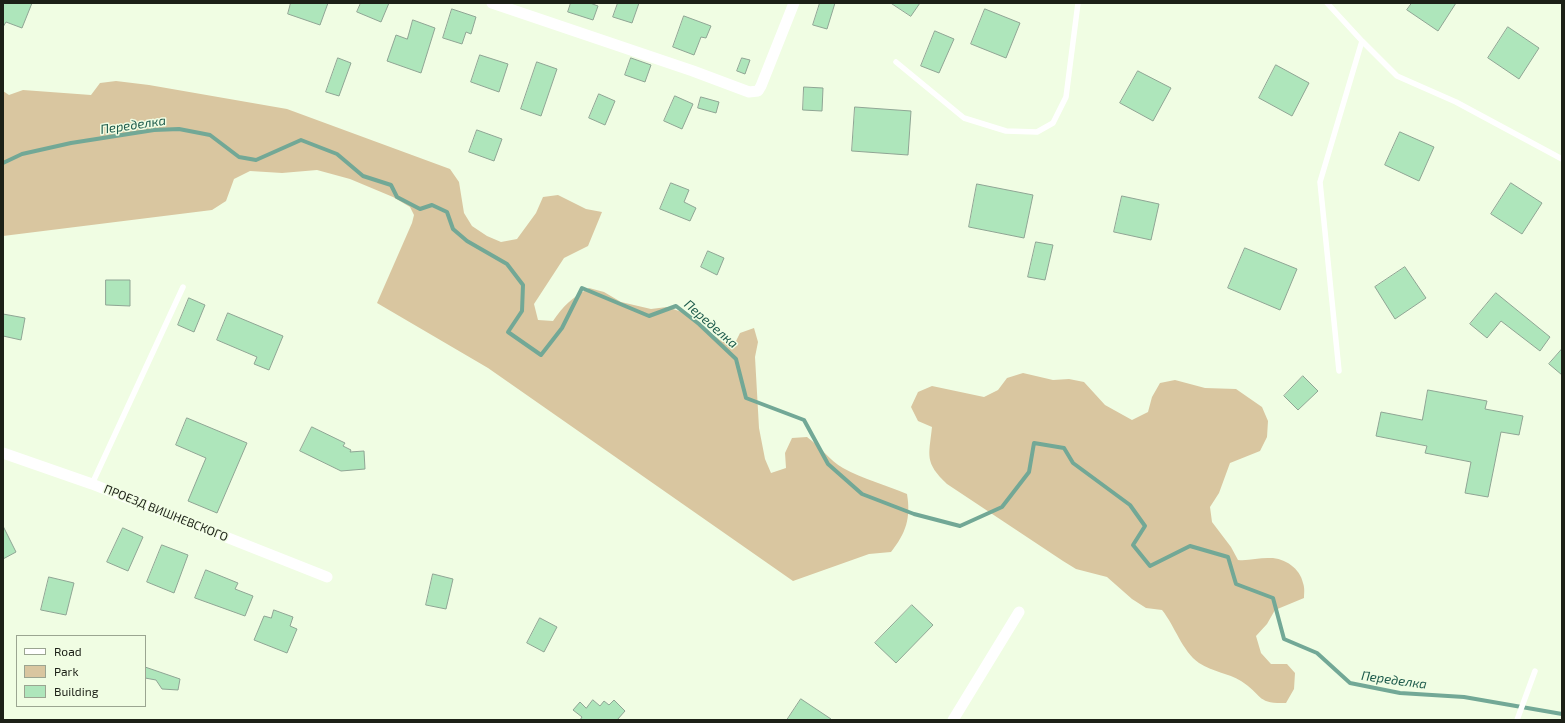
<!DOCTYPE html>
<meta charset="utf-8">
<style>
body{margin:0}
#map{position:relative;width:1565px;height:723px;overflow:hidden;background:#f0fde3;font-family:"Exo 2",sans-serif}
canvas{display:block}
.frame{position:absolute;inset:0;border:4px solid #1c2017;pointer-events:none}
.legend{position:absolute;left:16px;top:635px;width:130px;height:72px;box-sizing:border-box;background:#f0fde3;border:1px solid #9ba591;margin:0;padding:5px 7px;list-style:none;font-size:12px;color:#1c2017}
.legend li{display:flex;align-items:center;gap:8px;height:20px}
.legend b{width:20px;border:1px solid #9ba591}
</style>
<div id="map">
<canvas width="1565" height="723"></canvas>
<div class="frame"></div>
<ul class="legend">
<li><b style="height:5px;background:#fff"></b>Road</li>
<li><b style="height:11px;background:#d9c6a0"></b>Park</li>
<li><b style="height:11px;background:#aee6bb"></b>Building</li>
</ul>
</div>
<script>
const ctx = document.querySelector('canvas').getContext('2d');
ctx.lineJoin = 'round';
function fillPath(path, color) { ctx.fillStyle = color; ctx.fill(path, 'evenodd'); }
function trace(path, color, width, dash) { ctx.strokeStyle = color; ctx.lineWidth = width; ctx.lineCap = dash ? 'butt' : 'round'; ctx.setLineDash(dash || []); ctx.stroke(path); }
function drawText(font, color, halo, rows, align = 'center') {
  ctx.font = font + ' "Exo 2",sans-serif'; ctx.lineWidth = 3; ctx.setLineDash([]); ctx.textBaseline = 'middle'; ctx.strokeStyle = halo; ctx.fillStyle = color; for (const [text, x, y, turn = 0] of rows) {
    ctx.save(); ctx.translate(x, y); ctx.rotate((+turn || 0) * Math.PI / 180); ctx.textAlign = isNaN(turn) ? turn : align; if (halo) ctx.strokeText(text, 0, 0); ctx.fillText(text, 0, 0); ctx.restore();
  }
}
const green = new Path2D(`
 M116,81L149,85L287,109L450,169L459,182L464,213L472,226L487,236L501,242L517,239L536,213L543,197L558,195L586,209L602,212L588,246L564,258L534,304L538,320L553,321C563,306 573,297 589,288L604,292L621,302L651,309L667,307L682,312L720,340L733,347L740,333L754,328L758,342L755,357L759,428L765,459L771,473L786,468L785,453L792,438L807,437C820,446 830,461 843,468C863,479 886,485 907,494C911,518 906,533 891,552L869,554L793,581L488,368L377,303L412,223L414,215L410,207L393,197L350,179L317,170L282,173L250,171L234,179L226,201L212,210L3,236V91L9,95L23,90L91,95L100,83Z
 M1023,373L1053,380L1069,379L1084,382L1105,405L1132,420L1148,412L1152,397L1160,383L1175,380L1205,388L1236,389L1262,407L1268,421L1267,437L1260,451L1230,463L1219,493L1210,507L1212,522L1231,547L1238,560C1248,561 1258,558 1268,558C1284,557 1300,568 1303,583C1305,588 1304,594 1304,598L1275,610L1267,624L1256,636L1261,653L1271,664H1287L1295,673L1294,689L1286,703C1256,704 1263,695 1241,681C1228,673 1213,672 1199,663C1182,651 1175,626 1162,610L1146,608L1132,599L1107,577L1076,569L1063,561L947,484C924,462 929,456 932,427L918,421L911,407L918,392L932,386L984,397L998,390L1007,378Z`);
const stream = new Path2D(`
 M3,163L22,154L71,143L154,130L179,129L210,135L239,157L256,160L301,140L337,154L363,176L391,185L397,197L420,209L432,205L447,212L453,229L467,241L507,264L523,285L522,311L508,332L541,355L562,328L582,288L649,316L676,306L699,324L736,359L746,398L804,420L828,464L862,494L914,514L960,526L1002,507L1029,472L1034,443L1064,448L1073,463L1130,505L1145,526L1133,545L1150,566L1190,546L1228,557L1236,584L1273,598L1284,639L1317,653L1350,683L1400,693L1464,697L1562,714`);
const building = new Path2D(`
 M3,3H32L22,28L6,22L3,27Z
 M291,3H328L320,25L288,14Z
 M361,3H389L381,22L357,12Z
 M571,3H590L598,6L593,20L568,12Z
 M618,3H639L632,23L613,17Z
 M820,3H835L827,29L813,25Z
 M891,3H920L911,16Z
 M1412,3H1456L1438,31L1407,10Z
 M452,9L476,17L471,34L466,32L462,44L443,38Z
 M985,9L1020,23L1006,58L971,44Z
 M684,16L711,26L706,38L701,37L694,55L673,47Z
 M413,20L435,28L421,73L387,61L396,35L407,39Z
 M1508,27L1539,48L1519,79L1488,58Z
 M935,31L954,39L939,73L921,66Z
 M480,55L508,64L499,92L471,82Z
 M338,58L351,63L339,96L326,92Z
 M631,58L651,65L645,82L625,75Z
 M742,58L750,60L745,74L737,71Z
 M537,62L557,69L541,116L521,109Z
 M1276,65L1309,83L1292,116L1259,98Z
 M1138,71L1171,88L1153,121L1120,103Z
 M804,87L823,88L822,111L803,110Z
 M599,94L615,101L605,125L589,118Z
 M675,96L693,104L682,129L664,121Z
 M701,97L719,102L716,113L698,108Z
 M855,107L911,111L908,155L852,151Z
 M477,130L502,139L494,161L469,152Z
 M1400,132L1434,147L1419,181L1385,165Z
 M671,183L689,190L684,202L696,208L690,221L660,209Z
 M1511,183L1542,203L1522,234L1491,214Z
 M977,184L1033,195L1024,238L969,227Z
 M1122,196L1159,204L1151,240L1114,232Z
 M1036,242L1053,245L1045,280L1028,277Z
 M1245,248L1297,269L1280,310L1228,288Z
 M708,251L724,258L717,275L701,267Z
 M1405,267L1426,298L1395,319L1375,287Z
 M106,280H130V306L106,305Z
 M1496,293L1550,337L1540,351L1501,321L1487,338L1470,324Z
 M189,298L205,305L194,332L178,325Z
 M228,313L283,336L269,370L254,364L257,357L217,340Z
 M3,314L25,318L21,340L3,336Z
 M1562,349V375L1549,364Z
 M1303,376L1318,391L1298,410L1284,396Z
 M1428,390L1487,401L1485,409L1523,416L1519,435L1501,432L1488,497L1465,493L1471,462L1425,453L1427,446L1376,436L1381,412L1422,420Z
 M187,418L247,443L217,513L188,501L206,458L176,445Z
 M312,427L345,443L343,446L351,450L350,452L364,451L365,469L341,471L300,451Z
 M3,526L16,552L3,559Z
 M123,528L143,537L128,571L107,562Z
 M162,545L188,555L174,593L147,582Z
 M206,570L238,583L235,589L253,596L245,616L195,598Z
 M433,574L453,579L446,609L426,605Z
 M49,577L74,583L66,615L41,610Z
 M912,605L933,625L896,663L875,643Z
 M274,610L293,617L290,626L297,629L287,653L254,640L264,616L271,618Z
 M540,618L557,627L544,652L527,643Z
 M145,667L180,679L178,690L162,689L156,680L145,678Z
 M801,699L831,719V720H787Z
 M593,700L600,706L604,701L609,705L614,700L625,711L617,720H580L582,717L573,710L580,702L586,708Z`);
const service = new Path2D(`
 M1327,3L1362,41L1397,76L1456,102L1562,159
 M896,62L964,118L1006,131L1037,132L1053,123L1066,97L1078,3
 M1339,371L1320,182L1362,41
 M92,484L183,287
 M1517,720L1535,671`);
const minor = new Path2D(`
 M492,3L693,71L749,92L758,91L761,86L794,3
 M3,453L92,484L327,577
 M953,720L1019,612`);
const streetNames = [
 ["ПРОЕЗД ВИШНЕВСКОГО",166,513,22]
];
const waterNames = [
 ["Переделка",133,125,-8],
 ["Переделка",711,324,41],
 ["Переделка",1394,680,8]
];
fillPath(green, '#d9c6a0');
trace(stream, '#72a896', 4);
fillPath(building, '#aee6bb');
trace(building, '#8fa594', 1);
trace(service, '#fff', 5.5);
trace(minor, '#fff', 11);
drawText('12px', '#1c2017', '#f0fde3', streetNames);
drawText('italic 13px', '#1e5b4c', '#f0fde3', waterNames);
</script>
